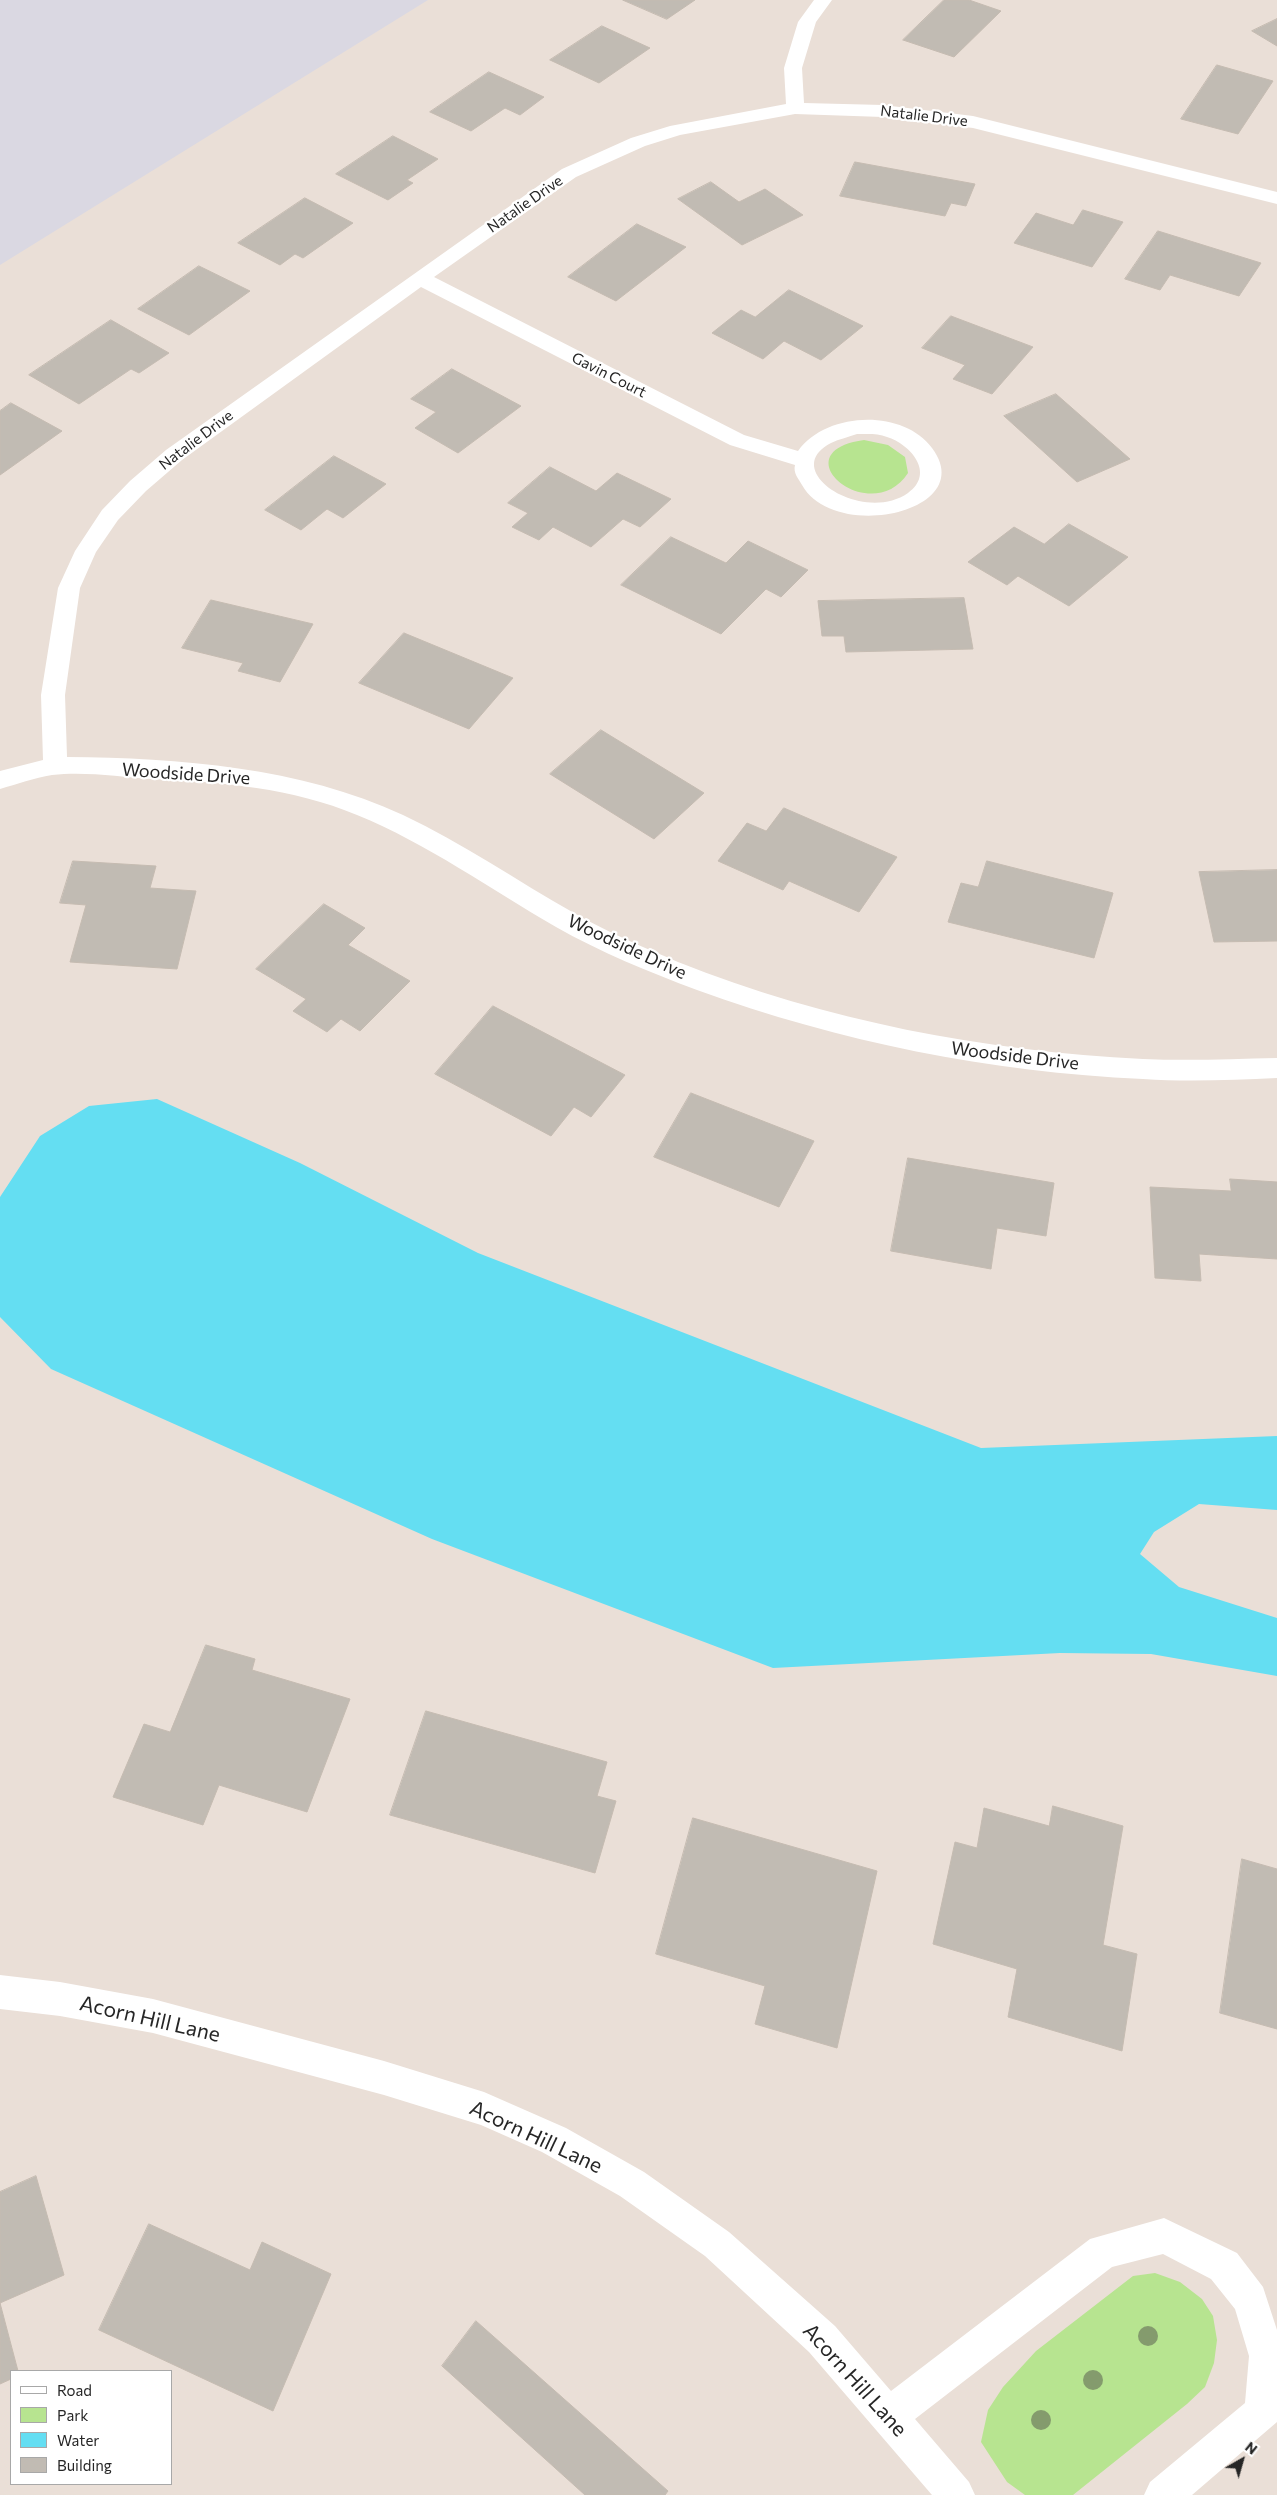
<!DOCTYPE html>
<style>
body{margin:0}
#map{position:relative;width:1277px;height:2495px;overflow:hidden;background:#eadfd7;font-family:Commissioner,sans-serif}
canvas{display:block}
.legend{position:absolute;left:10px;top:2370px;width:162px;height:115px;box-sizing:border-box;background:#fff;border:1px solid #a8a8a8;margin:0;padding:6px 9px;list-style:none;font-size:15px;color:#262626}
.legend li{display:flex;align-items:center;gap:10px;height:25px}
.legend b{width:25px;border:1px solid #a8a8a8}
.north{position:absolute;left:1217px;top:2435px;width:50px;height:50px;-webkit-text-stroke:4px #fff;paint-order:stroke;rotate:38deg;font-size:14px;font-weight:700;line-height:20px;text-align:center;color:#262626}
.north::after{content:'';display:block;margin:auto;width:18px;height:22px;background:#262626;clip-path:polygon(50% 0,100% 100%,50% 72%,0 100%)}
</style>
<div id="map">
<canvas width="1277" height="2495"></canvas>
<ul class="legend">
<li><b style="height:6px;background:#fff"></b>Road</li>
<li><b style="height:14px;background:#b7e490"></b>Park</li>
<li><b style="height:14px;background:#64def2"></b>Water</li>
<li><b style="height:14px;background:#c1bbb3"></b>Building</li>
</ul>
<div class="north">N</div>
</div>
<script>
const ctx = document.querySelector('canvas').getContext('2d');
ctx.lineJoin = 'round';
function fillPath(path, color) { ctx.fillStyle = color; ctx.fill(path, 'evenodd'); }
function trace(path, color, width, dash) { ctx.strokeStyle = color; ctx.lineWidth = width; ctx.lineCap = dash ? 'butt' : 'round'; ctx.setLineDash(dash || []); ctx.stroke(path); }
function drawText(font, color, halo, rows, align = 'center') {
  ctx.font = font + ' Commissioner,sans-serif'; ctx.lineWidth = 4.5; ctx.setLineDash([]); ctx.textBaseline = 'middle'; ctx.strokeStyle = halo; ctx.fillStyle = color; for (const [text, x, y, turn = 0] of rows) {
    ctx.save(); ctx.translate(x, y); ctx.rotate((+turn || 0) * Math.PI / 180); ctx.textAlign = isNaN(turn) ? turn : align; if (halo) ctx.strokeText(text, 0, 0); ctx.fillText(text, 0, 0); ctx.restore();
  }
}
const industrial = new Path2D(`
 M0,0H428L0,265Z`);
const green = new Path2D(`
 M864,440L888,445L905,457L908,473C871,530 778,452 864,440Z
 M1155,2273L1180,2282L1202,2299L1213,2316L1217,2340L1214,2363L1205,2387L1187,2404L1073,2495H1025L1007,2482L981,2442L988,2410L1003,2387L1036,2351L1133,2276Z`);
const water = new Path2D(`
 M157,1099L300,1163L478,1253L981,1448L1277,1436V1510L1199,1504L1154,1532L1140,1554L1179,1587L1277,1618V1676L1151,1654L1060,1653L773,1668L432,1539L51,1369L0,1317V1197L40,1136L89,1106Z`);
const building = new Path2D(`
 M623,0H695L667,19Z
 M944,0H969L1001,11L954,57L903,40Z
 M1277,19V46L1252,31Z
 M602,26L650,48L599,83L550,60Z
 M1217,65L1273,81L1238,134L1181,119Z
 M489,72L544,97L520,115L505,108L471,131L430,112Z
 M393,136L438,159L407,180L413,183L388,200L336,174Z
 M855,162L975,184L966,206L951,203L945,216L840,196Z
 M711,182L739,202L765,189L803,215L742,245L678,199Z
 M305,198L353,223L303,258L295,254L280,265L238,243Z
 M1083,210L1123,222L1092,267L1014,243L1036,213L1073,225Z
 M637,224L686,247L616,301L568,277Z
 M1158,231L1261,263L1239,296L1170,275L1160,290L1125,279Z
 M199,266L250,291L189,335L138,309Z
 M789,290L863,326L821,360L784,341L763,359L712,333L741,310L755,317Z
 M951,316L1033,347L992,394L953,379L965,365L922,348Z
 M111,320L169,353L139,373L131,369L79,404L29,375Z
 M452,369L521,406L458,453L415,428L436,412L411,399Z
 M1056,394L1130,459L1077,482L1004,416Z
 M11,403L62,431L0,475V411Z
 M334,456L386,484L343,518L327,509L301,530L265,510Z
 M550,467L596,491L617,473L671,499L640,527L623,519L591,547L553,527L539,540L512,527L528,513L508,503Z
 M1069,524L1128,557L1069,606L1018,576L1007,585L968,562L1014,527L1044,544Z
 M671,537L726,563L748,541L808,570L781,597L766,589L721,634L621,585Z
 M964,598L973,649L846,652L844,636H822L818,601Z
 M211,600L313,624L280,682L238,671L243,663L182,648Z
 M404,633L513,678L469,729L359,683Z
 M601,730L704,793L654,839L550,774Z
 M784,808L897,857L859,912L789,881L783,890L718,861L747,823L766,831Z
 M73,861L156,866L150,888L196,891L177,969L70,962L86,905L60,903Z
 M987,861L1113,893L1094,958L948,922L961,883L978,887Z
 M1277,870V941L1214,942L1199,872Z
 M324,904L365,928L348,945L410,981L360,1031L341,1019L327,1032L293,1011L306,999L256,969Z
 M493,1006L625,1075L591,1117L574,1107L551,1136L435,1074Z
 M691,1093L814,1141L779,1207L654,1157Z
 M908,1158L1054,1183L1046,1236L997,1228L991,1269L891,1251Z
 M1230,1179L1277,1182V1259L1199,1254L1201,1281L1155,1278L1150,1187L1231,1191Z
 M206,1645L255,1659L252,1670L350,1699L307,1812L219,1785L203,1825L113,1797L144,1724L170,1732Z
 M426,1711L607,1762L597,1796L616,1801L595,1873L390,1815Z
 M1053,1806L1123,1826L1103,1945L1137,1954L1122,2051L1008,2017L1017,1969L933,1944L955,1842L977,1848L984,1808L1049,1826Z
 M693,1818L877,1871L837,2048L755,2024L765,1986L656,1954Z
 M1242,1859L1277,1869V2029L1220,2013Z
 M36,2176L64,2275L0,2303L18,2371H11V2379L0,2384V2192Z
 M149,2224L250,2270L262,2242L331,2274L273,2411L99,2330Z
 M476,2321L668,2491L665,2495H585L442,2366Z`);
const minor = new Path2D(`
 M814,0H832L816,22L802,68L804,103L883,105L973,116L1277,192V204L973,128L883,117L795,114L680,135L645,146L576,177L434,277L744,435L798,451C826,412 902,408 932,448C980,512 834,543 802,485C798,478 793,473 795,465L730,445L421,287L182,460L146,491L118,520L96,552L80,588L65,695L67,757C179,758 300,767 403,815C463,843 517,881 574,913C607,932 643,947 678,962C826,1021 984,1051 1143,1059C1188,1061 1232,1059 1277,1058V1078C1232,1080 1187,1082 1143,1079C990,1072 840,1042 697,990C649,972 600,952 556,927C490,889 428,844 357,815C293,788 221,782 153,779C120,777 85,771 52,775C34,778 17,784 0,789V771L43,760L41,695L58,588L75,551L102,510L130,481L166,450L562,169L631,138L670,126L786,104L784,68L798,22ZM857,434C867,434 878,433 887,437C910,444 936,473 908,493C862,525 778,470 831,443C839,439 849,437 857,434Z
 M0,1975L60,1982L153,1999L384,2061L484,2092L566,2128L644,2172L729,2232L835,2326L891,2391L1090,2239L1164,2218L1237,2253L1263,2287L1277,2330V2422L1192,2495H1144L1150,2482L1245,2403L1249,2356L1235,2309L1211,2279L1163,2254L1112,2267L915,2419L969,2482L975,2495H932L809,2352L705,2256L620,2196L542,2152L481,2125L384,2095L153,2033L60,2016L0,2009Z`);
const trees = [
 [1148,2336],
 [1093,2380],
 [1041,2420]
];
const farStreetnames = [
 ["Natalie Drive",924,116,7],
 ["Natalie Drive",525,204,-35],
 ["Gavin Court",609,375,27],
 ["Natalie Drive",196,440,-37]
];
const streetNames = [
 ["Woodside Drive",186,774,4],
 ["Woodside Drive",627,947,25],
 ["Woodside Drive",1015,1056,7]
];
const nearStreetnames = [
 ["Acorn Hill Lane",150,2019,13],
 ["Acorn Hill Lane",536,2137,25],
 ["Acorn Hill Lane",855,2380,48]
];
fillPath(industrial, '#dad8e2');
fillPath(green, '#b7e490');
fillPath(water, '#64def2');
fillPath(building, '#c1bbb3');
trace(building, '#c5bbb1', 1);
fillPath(minor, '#fff');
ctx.fillStyle = '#849b6d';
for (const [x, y] of trees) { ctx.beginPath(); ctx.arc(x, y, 10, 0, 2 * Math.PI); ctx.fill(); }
drawText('15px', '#262626', '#fff', farStreetnames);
drawText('18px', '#262626', '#fff', streetNames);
drawText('21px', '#262626', '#fff', nearStreetnames);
</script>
